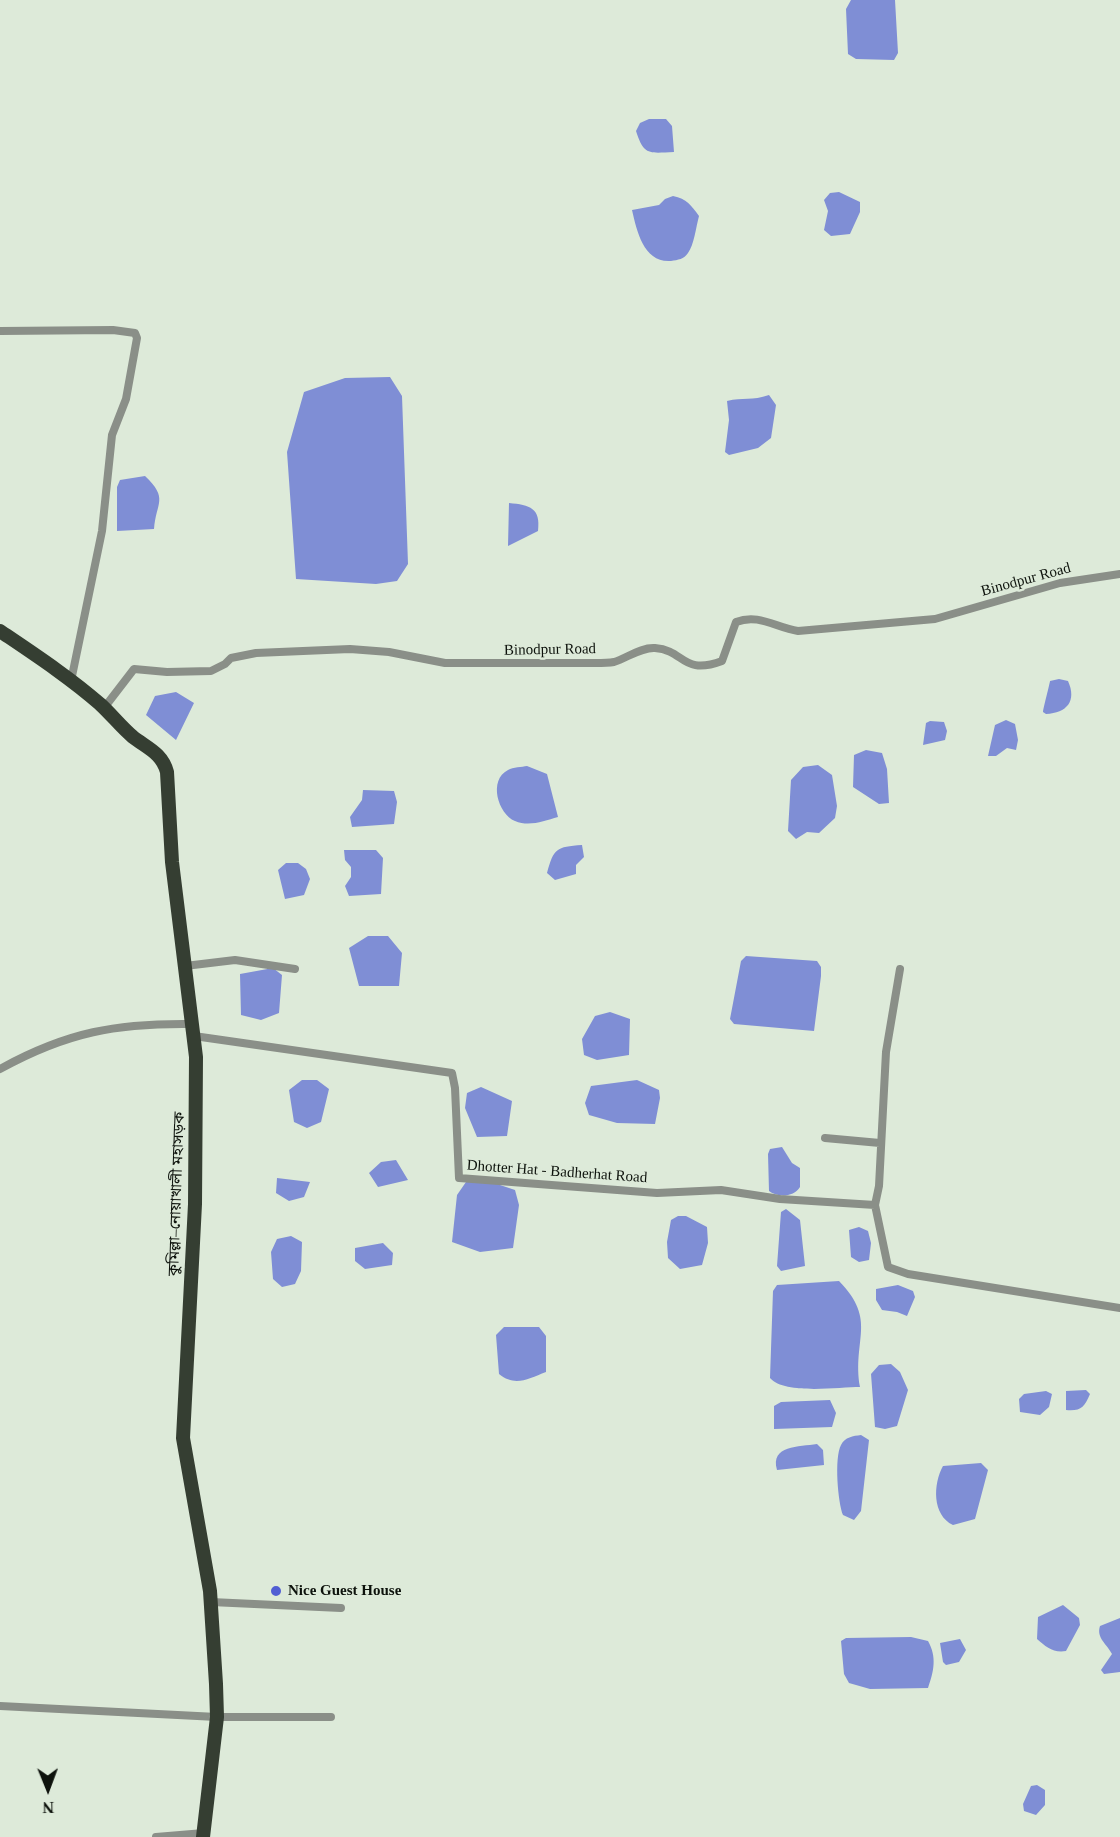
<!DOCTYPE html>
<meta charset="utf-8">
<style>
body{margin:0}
#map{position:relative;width:1120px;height:1837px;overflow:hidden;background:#ddead9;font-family:"Times New Roman",serif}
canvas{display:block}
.north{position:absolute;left:18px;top:1759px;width:60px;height:60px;-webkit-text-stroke:4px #ddead9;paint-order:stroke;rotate:179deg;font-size:16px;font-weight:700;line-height:24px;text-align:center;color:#0d120c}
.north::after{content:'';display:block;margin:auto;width:21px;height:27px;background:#0d120c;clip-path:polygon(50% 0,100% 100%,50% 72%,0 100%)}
</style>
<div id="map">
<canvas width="1120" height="1837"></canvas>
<div class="north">N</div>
</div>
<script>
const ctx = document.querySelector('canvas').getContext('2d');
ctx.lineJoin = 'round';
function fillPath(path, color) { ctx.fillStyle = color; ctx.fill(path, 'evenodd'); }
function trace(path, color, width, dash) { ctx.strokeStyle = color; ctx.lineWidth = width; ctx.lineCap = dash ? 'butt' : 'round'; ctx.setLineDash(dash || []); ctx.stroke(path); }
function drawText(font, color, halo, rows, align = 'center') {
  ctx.font = font + ' "Times New Roman","Noto Sans Bengali",serif'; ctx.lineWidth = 5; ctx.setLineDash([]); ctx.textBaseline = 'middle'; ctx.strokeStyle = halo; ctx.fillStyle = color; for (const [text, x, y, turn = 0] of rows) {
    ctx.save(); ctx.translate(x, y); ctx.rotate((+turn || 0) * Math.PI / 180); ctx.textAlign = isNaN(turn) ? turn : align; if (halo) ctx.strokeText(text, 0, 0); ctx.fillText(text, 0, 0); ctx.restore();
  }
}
const water = new Path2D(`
 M851,0H895L898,53L894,60L856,59L848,54L846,9Z
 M649,119H666L672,126L674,152C649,153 644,156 636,131L640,123Z
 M839,192L860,202V212L850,234L831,236L824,230L828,211L824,200L830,193Z
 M673,196C687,199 691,205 699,216C696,227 694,245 688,253C684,259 678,260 671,261C644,263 637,232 632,210L659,205L665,199Z
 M390,377L402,396L408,564L397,581L376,584L296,579L287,452L304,392L345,378Z
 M769,395L776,405L771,438L758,448L729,455L725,452L729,420L727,401C743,397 752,401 769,395Z
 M145,476C169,499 156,502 154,529L117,531V487L120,480Z
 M509,503C530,505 541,508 538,531L508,546Z
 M1059,679L1068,681C1077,701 1067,713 1046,714L1043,712C1043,709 1050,683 1050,681Z
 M176,692L194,703L176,740L146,715L155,696Z
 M1006,720L1015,724L1018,740L1016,750L1007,748L996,756H988L995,725Z
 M930,721L944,722L947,731L945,740L923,745L926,723Z
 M866,750L882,753L887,769L889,803L879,804L853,787L854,755Z
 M818,765L832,775L837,806L835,818L819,833L807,832L796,839L788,831L791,780L803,767Z
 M527,766L547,774L558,817C544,821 529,827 515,821C498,814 488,780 508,770C513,767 522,767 527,766Z
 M363,790L394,791L397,802L394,824L352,827L350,817L362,800Z
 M582,845L584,857L576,865V874L555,880L547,873C554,848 556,847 582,845Z
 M344,850H376L383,858L381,894L349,896L345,886L351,877V867L345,860Z
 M286,863H298L306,869L310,879L304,895L285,899L278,870Z
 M368,936H388L402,953L399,986H359L349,948Z
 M746,956L817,961L821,967V976L814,1031L734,1024L730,1019L741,961Z
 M273,968L282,975L279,1013L261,1020L241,1015L240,974Z
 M610,1012L630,1019L629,1055L597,1060L584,1055L582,1039L595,1016Z
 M302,1080H317L329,1089L321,1122L307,1128L294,1122L289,1090Z
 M637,1080L659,1090L660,1098L655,1124L617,1123L589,1115L585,1103L591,1086Z
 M481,1087L512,1101L507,1136L477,1137L465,1108L467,1093Z
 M782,1147L792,1163L800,1168V1187C794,1197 778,1198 769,1191L768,1154L770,1149Z
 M396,1160L408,1180L378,1187L369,1173L381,1162Z
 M277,1178L310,1182L304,1197L289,1201L276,1193Z
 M482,1179L515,1190L519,1205L513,1248L480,1252L452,1242L457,1195L466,1182Z
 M786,1209L800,1220L805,1266L781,1271L777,1266L781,1212Z
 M678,1216H686L707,1227L708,1243L702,1265L680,1269L668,1258L667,1242L671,1220Z
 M859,1227L868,1231L871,1243L869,1260L859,1262L851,1257L849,1230Z
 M291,1236L302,1242L301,1271L295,1284L282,1287L273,1279L271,1252L277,1239Z
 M383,1243L393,1253L392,1265L365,1269L355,1261V1248Z
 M839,1281C878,1321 852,1339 860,1387C838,1387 785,1395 770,1378L773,1291L777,1285Z
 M898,1285L913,1291L915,1297L907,1316L897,1312L882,1310L876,1300V1289Z
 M504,1327H539L546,1336V1372C528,1379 515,1387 499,1374L496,1335Z
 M891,1364L900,1372L908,1390L897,1426L885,1429L875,1427L871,1374L879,1365Z
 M1086,1390L1090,1394C1084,1408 1081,1411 1066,1410V1391Z
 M1046,1391L1052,1394L1049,1407L1040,1415L1020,1412L1019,1399L1024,1394Z
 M830,1400L836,1413L832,1427L774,1429V1406L781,1402Z
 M861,1435L869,1440L861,1511L854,1520L843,1515C838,1503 834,1458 841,1445C845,1437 853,1436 861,1435Z
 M817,1444L823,1450L824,1465L777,1470C770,1445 799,1447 817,1444Z
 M981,1463L988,1470L975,1519L953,1525C932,1515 933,1484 943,1466Z
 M1063,1605L1079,1618L1080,1625L1066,1651C1053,1653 1046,1647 1037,1639L1038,1617Z
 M1120,1618V1672L1104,1674L1101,1670L1112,1654C1107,1644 1096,1638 1100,1626Z
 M911,1637L928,1641C937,1657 934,1671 928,1688L870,1689L849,1683L844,1674L841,1641L846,1638Z
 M960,1639L966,1650L959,1662L946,1665L943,1662L940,1643Z
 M1037,1785L1045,1790V1805L1036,1815L1024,1811L1023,1804L1031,1786Z`);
const minor = new Path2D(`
 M0,331L113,330L135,333L137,338L126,399L112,435L102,531L71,681
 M104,708L134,669L167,672L211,671L225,664L231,658L256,653L350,649L389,652L445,663H595C601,663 608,663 614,662C627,658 641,647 655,648C685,650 682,676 722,661L736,622C759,613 776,628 798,631L935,619L1060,583L1120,574
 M185,966L235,960L295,969
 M900,969L886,1052L879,1186L875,1205L888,1267L908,1274L1120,1308
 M194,1036L452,1073L455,1088L459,1178L657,1193L721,1190L780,1199L875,1205
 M0,1069C67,1032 117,1023 192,1024
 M825,1138L880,1143
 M211,1602L341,1608
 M0,1706L217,1717H331
 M156,1837L204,1833`);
const trunk = new Path2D(`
 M0,631C34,654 69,677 100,704C112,715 121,727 133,737C147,748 162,753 167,772L172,862L196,1057L195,1204L183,1438L210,1591L216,1684L217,1717L203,1837`);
const markers = [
 [276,1591,6,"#505ed3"]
];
const streetNames = [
 ["Binodpur Road",1026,580,-15],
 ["Binodpur Road",550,650,-1],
 ["Dhotter Hat - Badherhat Road",557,1172,4],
 ["কুমিল্লা–নোয়াখালী মহাসড়ক",177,1194,-88]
];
const poiNames = [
 ["Nice Guest House",288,1591]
];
fillPath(water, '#7f8ed5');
trace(minor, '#8a8f88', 8);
trace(trunk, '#353e32', 14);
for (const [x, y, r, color] of markers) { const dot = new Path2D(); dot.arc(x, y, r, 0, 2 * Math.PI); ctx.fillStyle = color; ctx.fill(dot); trace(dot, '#ddead9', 2); }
drawText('15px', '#0d120c', '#ddead9', streetNames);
drawText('bold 15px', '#0d120c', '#ddead9', poiNames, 'left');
</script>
